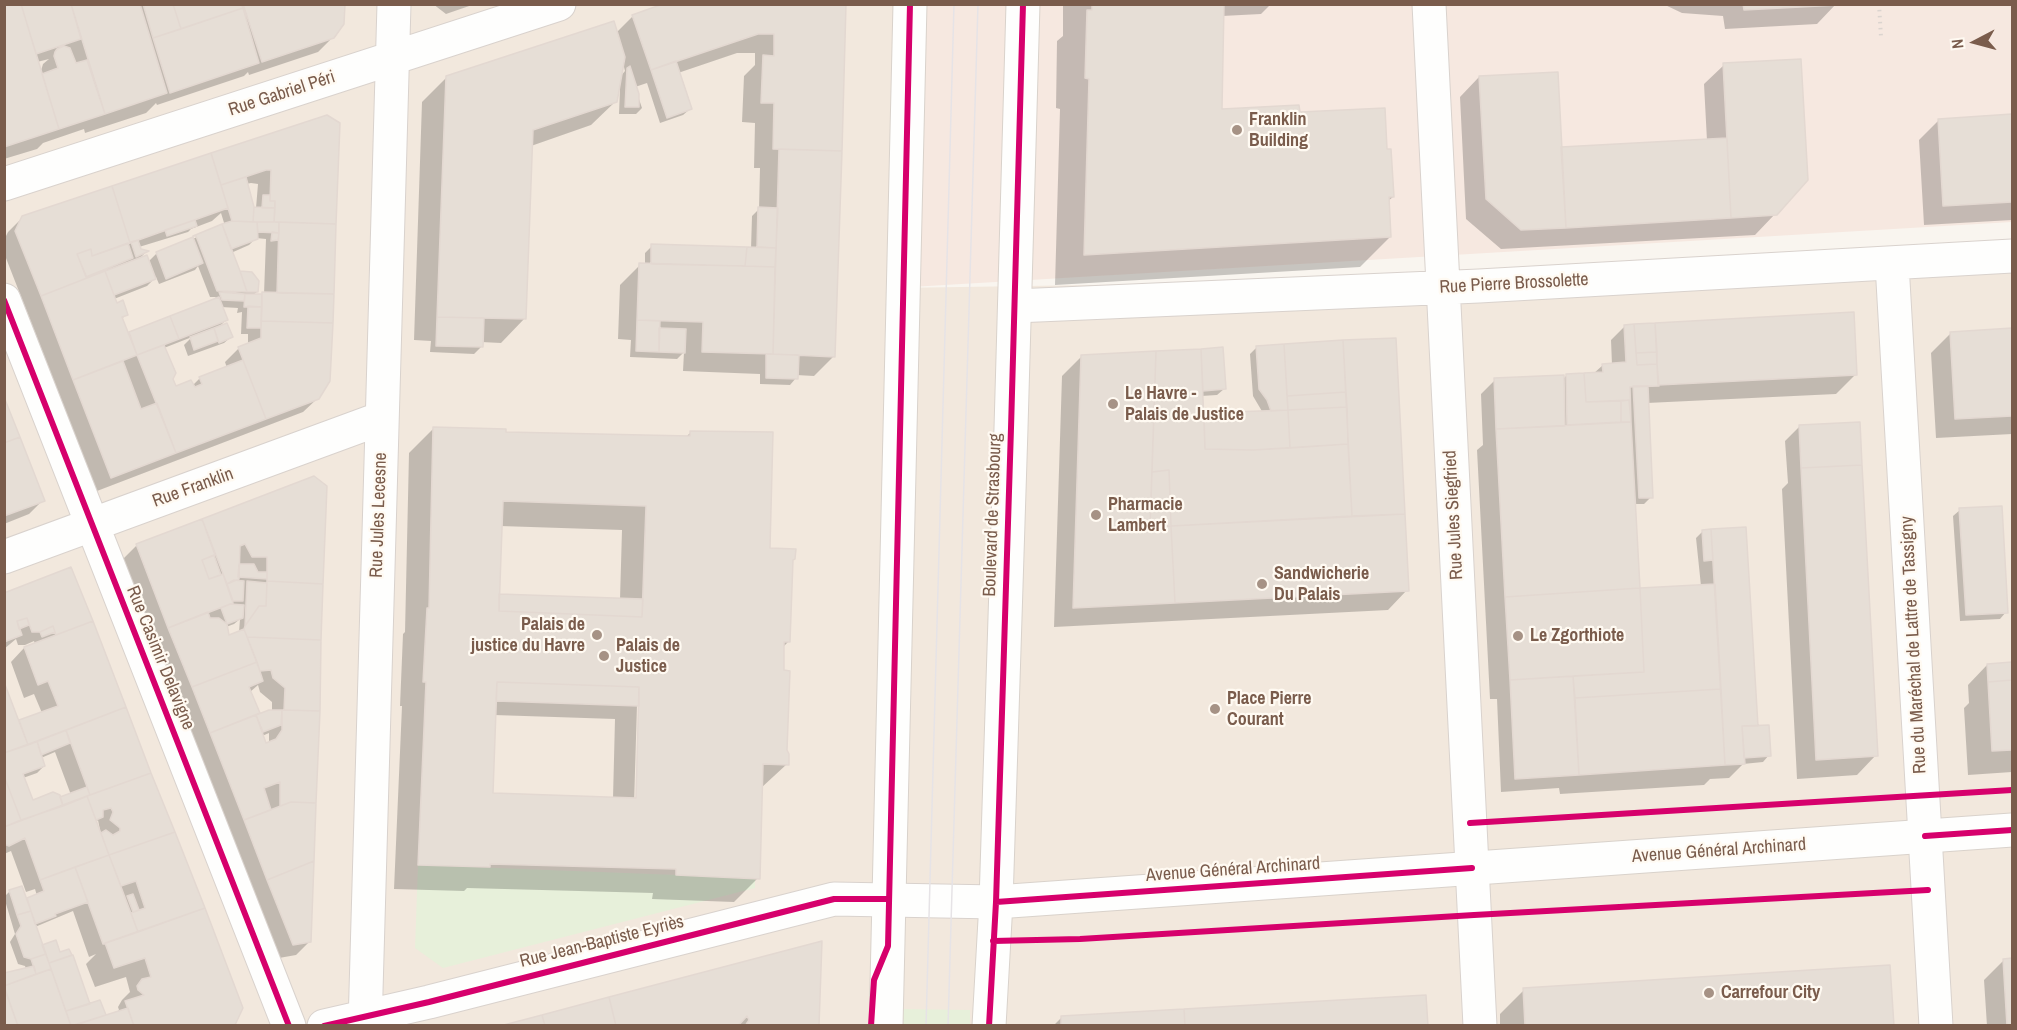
<!DOCTYPE html>
<meta charset="utf-8">
<style>
body{margin:0}
#map{position:relative;width:2017px;height:1030px;overflow:hidden;background:#f9f5ef;font-family:"Archivo Narrow",sans-serif}
canvas{display:block}
.frame{position:absolute;inset:0;border:6px solid #7a5c4c;pointer-events:none}
.north{position:absolute;left:1945px;top:12px;width:60px;height:60px;-webkit-text-stroke:4px #fffaf2;paint-order:stroke;rotate:264deg;font-size:16px;font-weight:700;line-height:24px;text-align:center;color:#7a5c4c}
.north::after{content:'';display:block;margin:auto;width:21px;height:27px;background:#7a5c4c;clip-path:polygon(50% 0,100% 100%,50% 72%,0 100%)}
</style>
<div id="map">
<canvas width="2017" height="1030"></canvas>
<div class="frame"></div>
<div class="north">N</div>
</div>
<script>
const ctx = document.querySelector('canvas').getContext('2d');
ctx.lineJoin = 'round';
function fillPath(path, color) { ctx.fillStyle = color; ctx.fill(path, 'evenodd'); }
function trace(path, color, width, dash) { ctx.strokeStyle = color; ctx.lineWidth = width; ctx.lineCap = dash ? 'butt' : 'round'; ctx.setLineDash(dash || []); ctx.stroke(path); }
function drawText(font, color, halo, rows, align = 'center') {
  ctx.font = font + ' "Archivo Narrow",sans-serif'; ctx.lineWidth = 4.5; ctx.setLineDash([]); ctx.textBaseline = 'middle'; ctx.strokeStyle = halo; ctx.fillStyle = color; for (const [text, x, y, turn = 0] of rows) {
    ctx.save(); ctx.translate(x, y); ctx.rotate((+turn || 0) * Math.PI / 180); ctx.textAlign = isNaN(turn) ? turn : align; if (halo) ctx.strokeText(text, 0, 0); ctx.fillText(text, 0, 0); ctx.restore();
  }
}
const residential = new Path2D(`
 M5,5H902L895,288L2012,271V1025L5,1026Z`);
const commercial = new Path2D(`
 M902,5H2012V222L894,288Z`);
const green = new Path2D(`
 M418,865L755,878V888L443,968L415,948Z
 M902,1009L970,1010V1025L901,1026Z`);
const shadow = new Path2D(`
 M4,4H343L333,37L318,52L249,75L248,72L244,76L157,105L156,103L146,113L85,133L84,129L43,143L37,149L4,159ZM49,59L43,64L40,74L37,62Z
 M433,4H475L446,14Z
 M845,4L834,356L814,376L796,375V378L790,385L760,384V374L683,371L684,352L677,359L630,357L631,340L618,339L620,285L640,265H645V253L652,246L751,249L752,216L759,209L760,168H754L755,123L742,122L744,76L755,65V53H737L678,73L690,109L683,115L660,123L647,83L635,87L642,108L636,114H619L620,89H618L616,101L591,125L531,146L525,318L501,343L481,342V347L474,354L430,352L431,341L414,340L422,102L446,78L616,33L633,16ZM623,63L625,71L620,77Z
 M1063,4H1328L1269,6L1261,14L1222,16L1220,110L1299,113L1385,151L1393,197L1388,201L1390,237L1360,267L1055,285L1060,109L1056,108L1057,41L1063,36Z
 M1663,4H1836L1817,24L1725,29L1723,16L1682,13Z
 M1724,65L1775,214L1755,235L1501,249L1466,219L1460,97L1479,77L1560,149L1707,141L1704,84Z
 M327,116L318,398L303,412L97,491L4,253V240L8,232L23,217ZM251,183L258,184L256,208H253L246,184ZM221,213L225,226L157,253L148,262L138,260L146,252L140,250L139,247L188,232L191,229L212,221ZM256,238L266,239L264,294L253,295L257,292L239,273L231,253L249,245ZM198,266L210,297H216L213,301L128,335L122,319L126,314L116,305L114,299L147,286L156,277L159,284L195,270ZM221,307L238,308L237,313L242,312L241,334H248V345L239,348L225,362L227,368L200,378L193,385L175,388L164,348L192,337L184,345L188,356L224,343L231,337L218,328L226,320Z
 M2012,116V220L1924,225L1919,140L1939,120Z
 M1625,326L1856,374L1836,394L1647,403L1651,497L1644,504H1634L1638,593L1701,586L1696,538L1703,531L1745,529L1757,727L1769,755L1763,762L1743,764L1729,778L1710,779L1704,785L1560,794L1559,788L1501,792L1497,699H1490L1477,450L1483,445L1481,394L1495,380L1563,379L1566,376L1593,374L1603,365H1612L1611,340Z
 M2012,330V434L1936,438L1931,353L1951,333Z
 M1394,339L1407,590L1388,610L1054,627L1062,376L1081,357L1222,349L1224,389L1217,395L1201,396L1202,417L1205,415L1263,413L1253,396L1250,354L1257,347Z
 M4,400L43,500L29,514L4,524Z
 M1799,427L1876,755L1857,775L1797,779L1782,489L1788,483L1785,441Z
 M433,429L504,434L686,437L691,432L769,549L791,561L789,641L783,647L787,764L761,788L758,878L734,902L652,899L653,893L467,888L464,891L394,889L402,706H400L403,634L405,632L409,453ZM500,526L622,530L620,599L498,596ZM640,702L637,805H634L637,705ZM494,715L615,719L613,798L491,794Z
 M313,478L326,487L310,941L296,955L279,958L123,559L137,545ZM240,619L239,632L228,637L226,627L234,624ZM258,685L260,692L272,702V711L259,715L250,692ZM269,733V744L265,745L262,736Z
 M1960,510L2006,612L2000,619L1960,621L1953,516Z
 M70,569L234,1024L232,1026H4V975L26,969L25,966L18,964L10,942L15,934L4,897L10,891L26,900L37,896L35,889L26,892L11,851L4,854V686L18,722L42,713L34,694L24,698L11,662L24,648L35,644L34,641L25,645H18L16,639L4,649V594ZM55,752L71,795L59,799L32,802L23,778L37,773L44,766L41,758ZM98,820L100,830L98,831L95,823ZM73,911L89,957L96,954L86,964L95,987L126,977L130,992L122,1000L118,1007L119,1010L115,1014L105,1017L100,1002L89,1006L68,951L59,954L41,947L35,927Z
 M2012,664V772L1968,775L1964,708L1969,703L1968,685L1987,665Z
 M820,943L817,1026H506Z
 M2004,960H2012V1026H1987L1984,980Z
 M1524,990L1892,1026H1500V1014Z
 M1062,1017L1426,1026H1053Z`);
const building = new Path2D(`
 M4,4H21L59,129L4,147Z
 M21,4H71L81,39L36,54Z
 M71,4H140L167,93L105,114Z
 M143,4H173L181,29L153,38Z
 M173,4H241L243,8L181,29Z
 M243,4H345L344,24L334,38L262,62Z
 M663,4H846L842,151L773,149L774,103H761L763,55L774,56V34H758L651,70L632,15Z
 M1092,4H1224L1222,109L1299,105L1300,112L1385,108L1387,149H1391L1394,197H1389L1391,237L1084,255L1089,79L1085,78L1087,10H1092Z
 M1743,4H1838V5L1744,10Z
 M243,8L259,63L170,93L153,38Z
 M614,21L625,57L617,102L533,130L526,319L437,317L446,76Z
 M64,46L70,48L76,63L87,60L105,114L59,129L42,74L58,68L54,56L55,52L57,49Z
 M1801,59L1808,180L1777,215L1731,218L1723,63Z
 M676,61L692,109L667,118L651,70Z
 M630,66L639,94V107H625L627,68Z
 M1558,72L1566,228L1521,230L1486,199L1479,76Z
 M2012,114V202L1943,206L1938,119Z
 M327,115L340,123L336,224L274,222L275,201H270L271,170H266L221,185L211,153Z
 M1727,138L1731,218L1566,228L1561,147Z
 M779,149L842,151L835,357L773,354Z
 M211,153L228,208L130,243L112,186Z
 M246,177L254,207L253,222L232,221L221,185Z
 M112,186L130,243L92,256L91,249L77,254L87,278L41,296L15,231L22,216Z
 M263,195H270V201H275V208H262Z
 M254,207L275,208L274,222H253Z
 M758,207L778,208L776,248L757,247Z
 M195,220L197,226L167,236L165,230Z
 M232,221L257,222L258,239L231,249L222,224Z
 M257,222H279V233L258,232Z
 M279,222L336,224L334,294L277,293Z
 M222,224L240,271L247,292L217,291L196,236H193Z
 M272,232L279,233L278,240L271,241Z
 M193,237L203,263L166,279L156,252Z
 M138,240L141,249L149,251L136,257L131,242Z
 M128,243L133,258L86,277L77,254L91,249L92,256Z
 M651,244L747,247L745,266L651,264Z
 M747,247L776,248L775,267L745,266Z
 M147,255L156,279L114,295L105,271Z
 M639,263L775,267L773,354L702,352L703,322L637,320Z
 M105,271L117,303L123,300L128,315L122,317L137,355L73,380L41,296Z
 M240,271L252,272L259,281L258,292H247Z
 M219,292L245,294L244,301L222,300Z
 M262,292L334,294L333,323L261,321Z
 M245,294H262V307H244Z
 M219,297L228,320L179,339L170,316Z
 M248,306L262,307L261,328H247Z
 M1854,312L1857,375L1658,385L1655,323Z
 M170,316L179,339L137,355L129,332Z
 M437,317L484,318L483,347L436,346Z
 M637,320L660,321L659,352L636,351Z
 M261,321L333,323L330,381L319,399L266,419L238,347L261,338Z
 M227,323L233,337L219,343L214,328Z
 M1655,323L1657,352L1636,353L1634,324Z
 M1634,324L1637,365L1657,364L1659,386L1630,387L1631,422L1629,400L1586,402L1584,373L1603,372L1602,364L1626,362L1624,325Z
 M214,328L218,341L194,350L190,337Z
 M659,328L686,329L685,353L659,352Z
 M2012,328V416L1955,419L1950,332Z
 M1396,338L1405,514L1352,516L1343,340Z
 M1343,340L1346,392L1287,396L1284,344Z
 M1284,344L1288,410L1271,411L1267,400L1259,389L1256,346Z
 M164,345L176,373L173,379L176,386L191,380L195,387L202,384L199,377L243,360L266,419L176,453L137,355Z
 M1223,347L1226,389L1203,391L1201,349Z
 M1201,349L1205,449L1253,450L1348,444L1352,516L1171,526L1169,470L1152,472L1156,351Z
 M1156,351L1150,527L1171,526L1175,603L1073,608L1081,355Z
 M1657,352V364L1637,365L1636,353Z
 M766,354L799,355L798,379L766,378Z
 M123,361L141,409L157,403L176,453L111,478L73,380Z
 M1584,373L1586,402L1621,401V422L1567,425L1566,374Z
 M1564,375L1565,426L1496,429L1494,378Z
 M1633,386H1648L1653,498H1639Z
 M1346,392L1347,407L1288,410L1287,396Z
 M4,397L20,437L4,443Z
 M1629,400L1631,422H1621V401Z
 M1347,407L1348,444L1290,448L1288,410Z
 M1288,410L1290,448L1253,450L1205,449L1204,413Z
 M1631,422L1640,588L1505,597L1496,429Z
 M1860,422L1862,465L1801,468L1799,425Z
 M433,427L506,429V432L690,436V431L773,432L770,548L796,549L795,559L793,560L790,642H784V670L790,671L787,750L789,754V765L763,764L760,879L676,875V869L490,864V867L418,865L426,682H423L427,608H429ZM503,501L646,506L642,617L499,611ZM497,682L639,687L636,798L493,793Z
 M20,437L45,501L4,516V443Z
 M1862,465L1878,756L1816,760L1801,468Z
 M1169,470L1171,526L1150,527L1152,472Z
 M314,476L327,486L323,584L267,581V557H252L245,544L240,546L239,579L227,584L202,519Z
 M2002,506L2008,613L1966,615L1959,508Z
 M1405,514L1409,591L1175,603L1171,526Z
 M202,519L215,555L202,560L209,579L223,574L233,603L168,628L136,544Z
 M1746,527L1758,726H1742L1745,764L1725,765L1711,529Z
 M1711,529L1713,560L1704,561L1702,530Z
 M214,555L221,575L209,579L202,560Z
 M239,564H254L258,572H267V579L238,577Z
 M71,567L93,621L56,635L53,626L40,632H32L27,618L17,621L22,635L4,642V593Z
 M234,580L244,581L243,601H233L227,584Z
 M247,581L267,583L266,606H259L245,626Z
 M267,581L323,584L321,640L247,637L244,629L245,626L259,606H266Z
 M1715,584L1721,689L1575,698L1573,676L1644,672L1640,588Z
 M1640,588L1644,672L1510,680L1505,597Z
 M499,594L643,599L642,617L499,611Z
 M230,604L244,605L243,618L227,624L221,608Z
 M208,612L210,618H219L227,624L229,635L244,629L257,662L192,687L168,628Z
 M27,618L29,625L19,629L17,621Z
 M93,621L126,707L28,745L19,720L58,706L48,681L38,685L24,647Z
 M53,626L55,632L42,637L40,632Z
 M247,637L321,640L320,711L284,710L285,688L273,678L271,670L260,671Z
 M257,662L263,681L249,687L260,713L210,733L192,687Z
 M2012,662V680L1988,682L1987,664Z
 M1573,676L1579,775L1515,779L1510,680Z
 M2012,680V750L1992,751L1988,682Z
 M4,682L28,745L4,753Z
 M497,682L639,687V706L496,701Z
 M1721,689L1725,765L1579,775L1575,698Z
 M126,707L151,773L90,795L66,730Z
 M269,710H282L281,725L263,732L256,715Z
 M282,710L320,711L316,803L291,802L280,806V782L264,788L271,810L244,820L210,733L256,715L266,743L276,739L282,730Z
 M1769,725L1771,756L1744,758L1742,726Z
 M66,730L70,743L41,755L37,741Z
 M37,741L45,766L23,774L33,800L53,792L60,795L63,806L21,820L4,776V753Z
 M151,773L175,832L109,855L101,833L106,830L113,835L120,831V828L110,820L113,812L111,808L103,810V817L96,820L87,796Z
 M4,776L21,820L4,827Z
 M87,787L90,795L63,806L60,797Z
 M87,796L109,855L40,880L25,838L9,846L4,844V827Z
 M291,802L316,803L314,861L267,880L244,820Z
 M175,832L205,908L138,932L131,913L145,908L136,881L121,886L109,855Z
 M109,855L138,932L103,944L75,867Z
 M314,861L311,942L293,945L267,880Z
 M75,867L88,902L55,914L56,916L35,924L27,898L44,891L40,880Z
 M22,886L31,911L17,915L9,890Z
 M133,894L139,910L133,912L127,896Z
 M205,908L243,1008L235,1025L134,1026L125,1001L144,995L138,990L137,986L142,979L151,977L145,958L114,968L105,943Z
 M31,911L46,954L31,959L24,957L16,934L21,926L17,915Z
 M56,940L60,952L69,949L72,955L49,963L42,945Z
 M822,941L819,1026H745L749,1020L747,1016L738,1026H616L609,997Z
 M46,954L51,969L36,974L31,959Z
 M73,955L90,1004L66,1011L49,963Z
 M2012,958V1026H2007L2003,959Z
 M1890,965L1894,1026H1525L1523,988Z
 M34,966L36,974L4,986V973Z
 M51,969L71,1026H18L4,986Z
 M4,993H6L18,1026H4Z
 M1426,995L1428,1026H1185L1184,1009Z
 M609,997L616,1026H545L542,1015Z
 M100,1000L106,1015L71,1026L66,1011Z
 M128,1008L134,1026H73L106,1015Z
 M1184,1009L1185,1026H1061V1016Z
 M542,1015L545,1026H500Z`);
const path = new Path2D(`
 M1879,4L1881,37`);
const street = new Path2D(`
 M1429,4L1480,1026
 M4,184L559,4
 M1892,264L1936,1026
 M4,300L289,1026
 M1015,306L1479,286L2012,256
 M4,557L382,418
 M324,1026L429,1002L834,899L996,902
 M365,1026L394,4`);
const secondary = new Path2D(`
 M996,902L2012,830
 M886,1026L910,4
 M989,1026L996,902L1011,428L1023,4`);
const tram = new Path2D(`
 M926,1026L954,4
 M948,1026L978,4`);
const cycleway = new Path2D(`
 M4,300L289,1026
 M1470,823L2012,790
 M1925,836L2012,830
 M996,902L1472,868
 M993,941L1080,939L1474,915L1928,890
 M324,1026L429,1002L834,899H888
 M871,1026L874,980L888,946L910,4
 M989,1026L996,902L1011,428L1023,4`);
const markers = [
 [1237,130,6,"#a69285"],
 [1113,404,6,"#a69285"],
 [1096,515,6,"#a69285"],
 [1262,584,6,"#a69285"],
 [597,635,6,"#a69285"],
 [1518,636,6,"#a69285"],
 [604,656,6,"#a69285"],
 [1215,709,6,"#a69285"],
 [1709,993,6,"#a69285"]
];
const streetNames = [
 ["Rue Gabriel Péri",282,94,-18],
 ["Rue Pierre Brossolette",1514,284,-3],
 ["Rue Franklin",193,488,-20],
 ["Rue Jules Lecesne",379,515,-88],
 ["Boulevard de Strasbourg",993,515,-88],
 ["Rue Jules Siegfried",1454,515,-93],
 ["Rue du Maréchal de Lattre de Tassigny",1914,645,-93],
 ["Rue Casimir Delavigne",160,658,68],
 ["Avenue Général Archinard",1719,851,-4],
 ["Avenue Général Archinard",1233,870,-4],
 ["Rue Jean-Baptiste Eyriès",602,942,-14]
];
const poiNames = [
 ["Franklin",1249,120],
 ["Building",1249,141],
 ["Le Havre -",1125,394],
 ["Palais de Justice",1125,415],
 ["Pharmacie",1108,505],
 ["Lambert",1108,526],
 ["Sandwicherie",1274,574],
 ["Du Palais",1274,595],
 ["Palais de",585,625,"right"],
 ["justice du Havre",585,646,"right"],
 ["Le Zgorthiote",1530,636],
 ["Palais de",616,646],
 ["Justice",616,667],
 ["Place Pierre",1227,699],
 ["Courant",1227,720],
 ["Carrefour City",1721,993]
];
fillPath(residential, '#f2e8dd');
fillPath(commercial, '#f6e8e0');
fillPath(green, '#e7f0da');
fillPath(shadow, '#0003');
fillPath(building, '#e6ded6');
trace(building, '#e3d8d1', 1.5);
trace(street, '#d9d2cd', 35);
trace(secondary, '#d9d2cb', 35);
trace(path, '#dbd4cf', 4, [1.5, 4.5]);
trace(street, '#fefefd', 33);
trace(secondary, '#fefefd', 33);
trace(tram, '#e6e3e6', 1.5);
trace(cycleway, '#d6006c', 6);
for (const [x, y, r, color] of markers) { const dot = new Path2D(); dot.arc(x, y, r, 0, 2 * Math.PI); ctx.fillStyle = color; ctx.fill(dot); trace(dot, '#fffaf2', 2); }
drawText('18px', '#7a5c4c', '#fffaf2', streetNames);
drawText('bold 18px', '#7a5c4c', '#fffaf2', poiNames, 'left');
</script>
